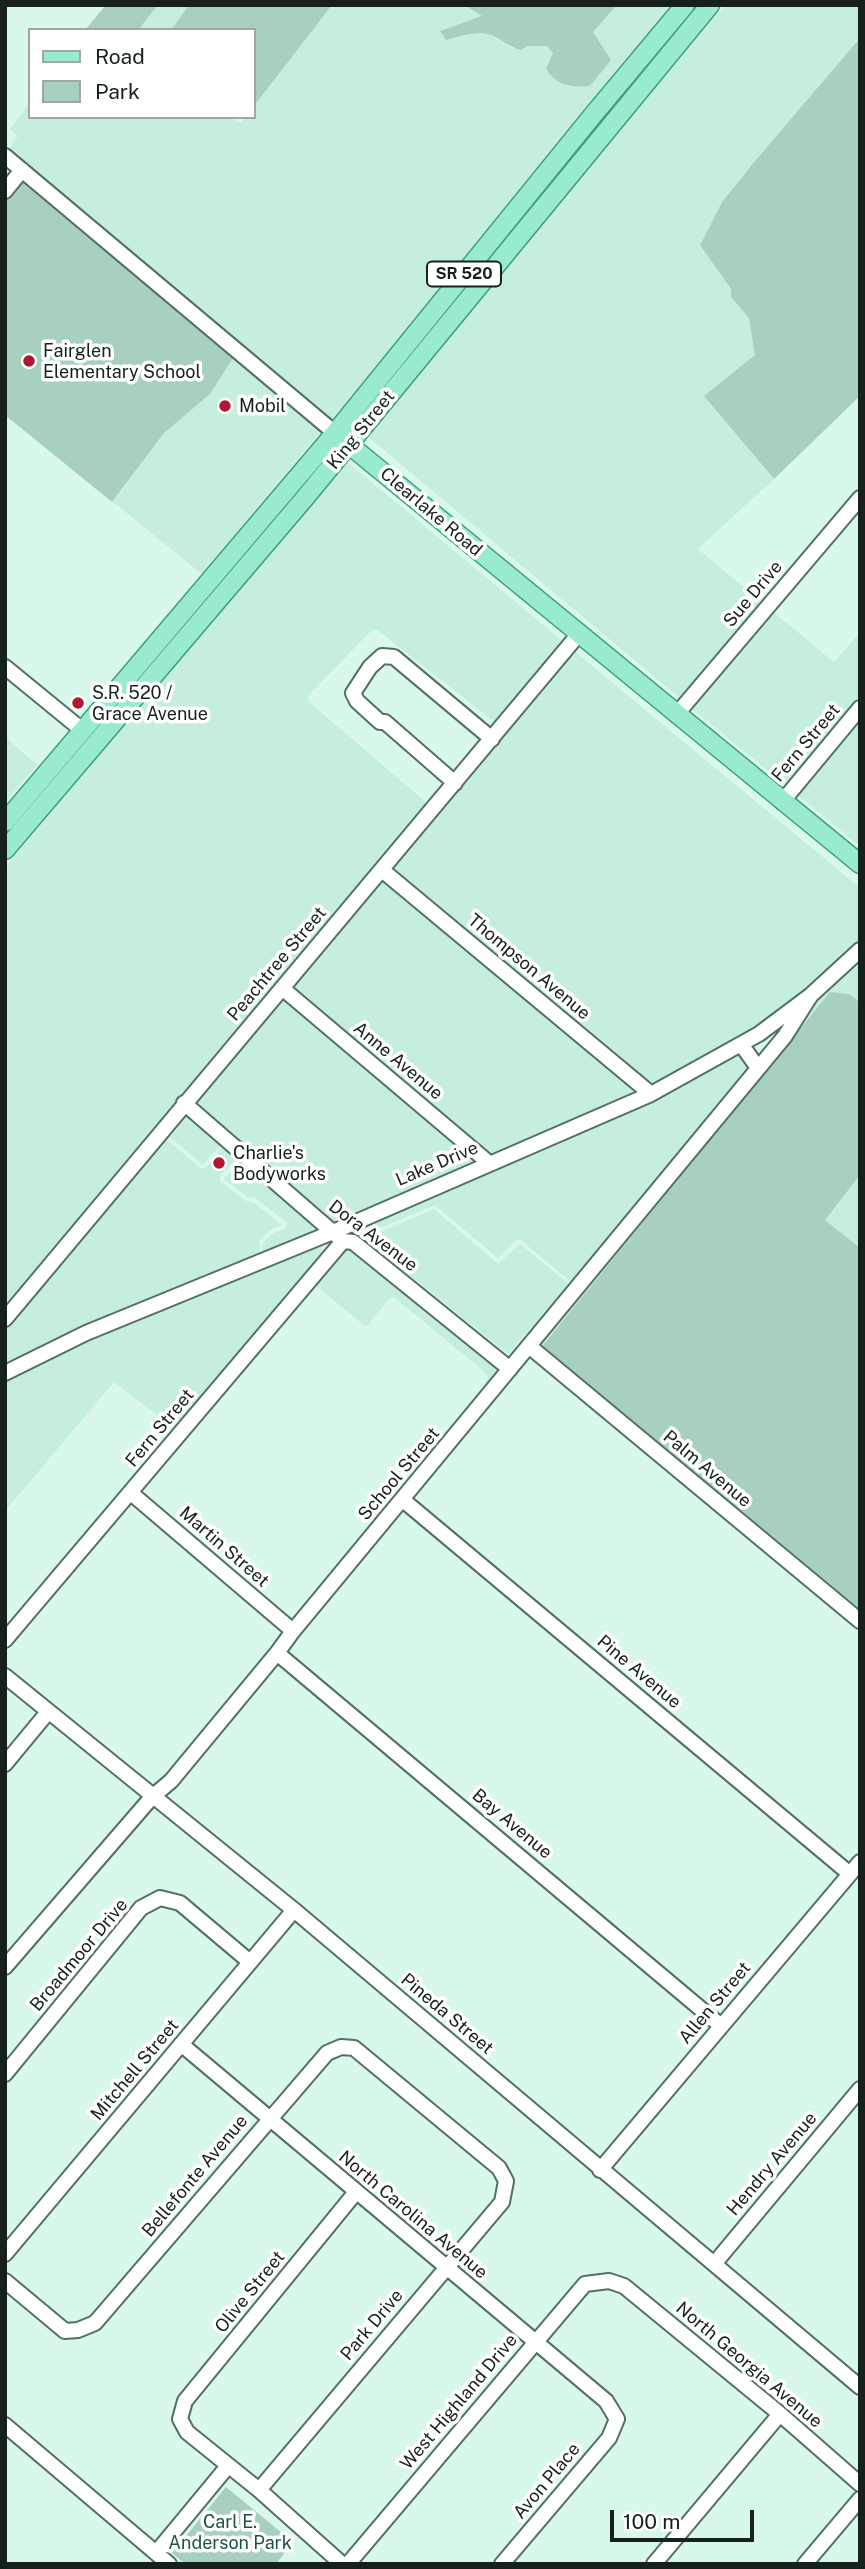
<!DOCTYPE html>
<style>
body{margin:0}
#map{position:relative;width:865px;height:2569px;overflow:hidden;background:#d8f8ea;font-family:"Public Sans",sans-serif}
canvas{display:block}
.frame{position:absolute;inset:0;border:7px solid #16211c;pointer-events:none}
.legend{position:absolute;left:28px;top:28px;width:228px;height:91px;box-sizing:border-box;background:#fff;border:2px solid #a2a6a4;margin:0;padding:9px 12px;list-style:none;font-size:21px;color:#16211c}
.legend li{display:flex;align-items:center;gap:14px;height:35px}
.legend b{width:35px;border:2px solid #a2a6a4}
.scale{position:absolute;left:610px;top:2510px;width:144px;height:32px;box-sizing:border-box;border:4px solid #16211c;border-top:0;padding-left:9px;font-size:21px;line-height:24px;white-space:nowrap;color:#16211c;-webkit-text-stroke:5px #fff;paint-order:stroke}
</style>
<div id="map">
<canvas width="865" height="2569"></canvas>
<div class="frame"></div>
<ul class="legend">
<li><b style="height:9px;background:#99ebd0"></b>Road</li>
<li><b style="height:19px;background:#a7d0bf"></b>Park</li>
</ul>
<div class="scale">100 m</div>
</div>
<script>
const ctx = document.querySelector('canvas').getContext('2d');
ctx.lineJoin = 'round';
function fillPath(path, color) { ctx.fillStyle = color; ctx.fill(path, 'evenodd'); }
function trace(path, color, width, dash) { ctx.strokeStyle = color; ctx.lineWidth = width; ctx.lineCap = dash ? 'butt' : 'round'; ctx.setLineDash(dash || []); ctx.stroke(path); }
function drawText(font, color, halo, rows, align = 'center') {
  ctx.font = font + ' "Public Sans",sans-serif'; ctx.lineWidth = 7; ctx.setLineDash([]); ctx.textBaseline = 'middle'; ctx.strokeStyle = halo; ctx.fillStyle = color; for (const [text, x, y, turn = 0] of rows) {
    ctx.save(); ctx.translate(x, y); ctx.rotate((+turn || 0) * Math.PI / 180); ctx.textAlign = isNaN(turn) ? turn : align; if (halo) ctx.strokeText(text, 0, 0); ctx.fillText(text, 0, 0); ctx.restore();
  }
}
const built = new Path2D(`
 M158,5H189L171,30H138Z
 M332,5H464L483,16L440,31L446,40L473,34H488L512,48L521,50L528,46H547L553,53L551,62L567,87H577L590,86L593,32L617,5H678L329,422L7,151L18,136L10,129L30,102V117H230L241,123L245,117H254V106Z
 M725,5H860V38L755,161L722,202L700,244L731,289V297L749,318L756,355L704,396L774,479L700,547L699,550L763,603L682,700L366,435Z
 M233,358L321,431L202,574L113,502L164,433L210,393Z
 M345,460L565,643L497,724L376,629L372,630L308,696L309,702L429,805L5,1310V868Z
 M772,611L834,662L860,632V699L788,787L690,707Z
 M573,650L860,888V941L833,970L755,1030L652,1088L390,870Z
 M860,717V846L796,794Z
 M5,737L37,765L5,802Z
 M383,878L642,1092L489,1157L289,988Z
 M860,958V1002L849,994L540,1349L537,1346L815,999Z
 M283,996L479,1161L333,1225L191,1103Z
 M740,1051L751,1067L573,1284L521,1240H516L498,1258L435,1205L363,1235L360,1240L343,1233L653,1101Z
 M185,1111L166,1138L167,1140L202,1169L206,1168L225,1145L239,1157L220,1175V1181L246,1201L253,1202L281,1225L271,1229L259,1241L260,1256L5,1367V1328Z
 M187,1117L221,1144L203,1165L170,1137Z
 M240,1162L320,1228L262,1253L263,1243L275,1232L285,1229L288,1223L254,1197L249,1198L224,1179Z
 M860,1175V1248L825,1220Z
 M434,1209L498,1264L520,1244L569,1284L508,1354L365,1239Z
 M315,1245L325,1251L176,1430L114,1382L5,1511V1379L89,1338Z
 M345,1246L351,1247L503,1370L488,1387L484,1384L488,1378L486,1373L394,1297L389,1299L366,1327L313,1283Z`);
const green = new Path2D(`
 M106,5H158L138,30H85Z
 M189,5H332L254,106V30H171Z
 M464,5H617L593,32L611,60L590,86C571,88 557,86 546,69L553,53L547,46H528L521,50C509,47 502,40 491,35C478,30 459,37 446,40L440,31L482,16Z
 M860,38V396L774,479L704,396L755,355L749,318L731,297V289L700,245L722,202L755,161Z
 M23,178L233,358L210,394L164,433L112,502L5,415V199Z
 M830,992L849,994L860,1002V1175L825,1220L860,1248V1615L540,1349Z
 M226,2487L293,2542L276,2564H185L172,2553Z`);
const minor = new Path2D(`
 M5,156L335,433
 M5,191L22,170
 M5,667L82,730
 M676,715L860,498
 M455,783L385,722H380L357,701L353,693L370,667L382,656L394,657L492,739
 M782,802L860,708
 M382,870L651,1094
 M282,988L489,1163
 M741,1044L758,1068
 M184,1103L343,1241L353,1242L510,1369
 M5,1319L578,635
 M529,1346L860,1621
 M5,1373L86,1333L333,1232L651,1094L759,1034L811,995L860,950
 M131,1493L293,1631
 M403,1500L850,1874
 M5,1640L343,1241
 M277,1653L720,2025
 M5,1676L294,1910L860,2387
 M5,1764L48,1712
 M5,1967L152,1797L171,1781L277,1653L293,1631L785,1036L811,995
 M181,2044L606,2401L617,2419L609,2438L502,2564
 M5,2074L141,1908L160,1898L180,1903L250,1962
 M600,2170L860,1862
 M5,2254L294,1910
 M714,2264L860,2089
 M5,2281L65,2331L78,2330L95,2323L327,2053L341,2047L354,2048L499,2168L506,2181L502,2202L259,2490
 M5,2425L169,2564
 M156,2553L228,2466
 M342,2564L259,2490L187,2432L180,2419L185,2401L356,2192
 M348,2564L585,2284L609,2281L624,2286L780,2414L860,2484
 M654,2564L780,2414
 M805,2564L860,2499`);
const major = new Path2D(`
 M341,438L860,864
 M5,822L335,433L593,115L685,5
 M5,850L304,499L710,5`);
const markers = [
 [29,361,7,"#ad1835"],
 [225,406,7,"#ad1835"],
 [78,703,7,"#ad1835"],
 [219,1163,7,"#ad1835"]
];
const shields = [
 [464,274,74]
];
const shieldNames = [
 ["SR 520",464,274]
];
const poiNames = [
 ["Fairglen",43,351],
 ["Elementary School",43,372],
 ["Mobil",239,406],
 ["S.R. 520 /",92,693],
 ["Grace Avenue",92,714],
 ["Charlie's",233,1153],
 ["Bodyworks",233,1174]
];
const streetNames = [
 ["King Street",361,430,-51],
 ["Clearlake Road",431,512,40],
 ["Sue Drive",753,594,-50],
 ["Fern Street",806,743,-50],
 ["Peachtree Street",277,964,-50],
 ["Thompson Avenue",529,967,40],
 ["Anne Avenue",398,1061,40],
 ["Lake Drive",437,1164,-23],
 ["Dora Avenue",373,1236,37],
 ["Fern Street",160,1428,-50],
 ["Palm Avenue",707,1469,40],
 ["School Street",399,1474,-50],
 ["Martin Street",224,1547,41],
 ["Pine Avenue",639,1672,40],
 ["Bay Avenue",512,1824,40],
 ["Broadmoor Drive",79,1955,-50],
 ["Allen Street",715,2003,-50],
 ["Pineda Street",447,2014,40],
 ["Mitchell Street",135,2070,-50],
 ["Hendry Avenue",772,2164,-50],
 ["Bellefonte Avenue",195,2176,-50],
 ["North Carolina Avenue",413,2215,40],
 ["Olive Street",250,2292,-51],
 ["Park Drive",372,2325,-50],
 ["North Georgia Avenue",749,2365,40],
 ["West Highland Drive",459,2402,-50],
 ["Avon Place",547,2481,-50]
];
const parkNames = [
 ["Carl E.",230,2522],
 ["Anderson Park",230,2543]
];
fillPath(built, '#c6eedd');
fillPath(green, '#a7d0bf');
trace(minor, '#547065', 18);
trace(major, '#3f9c7d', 21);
trace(minor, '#fff', 14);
trace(major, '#99ebd0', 18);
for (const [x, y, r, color] of markers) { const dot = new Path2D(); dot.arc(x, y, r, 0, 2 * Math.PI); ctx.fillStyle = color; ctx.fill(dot); trace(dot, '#fff', 2.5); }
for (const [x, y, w] of shields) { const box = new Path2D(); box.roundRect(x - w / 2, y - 12.5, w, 25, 5); ctx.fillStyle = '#fff'; ctx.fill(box); trace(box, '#16211c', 2); }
drawText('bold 16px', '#16211c', null, shieldNames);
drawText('18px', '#16211c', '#fff', poiNames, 'left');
drawText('18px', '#16211c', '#fff', streetNames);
drawText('18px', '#195542', '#fff', parkNames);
</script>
